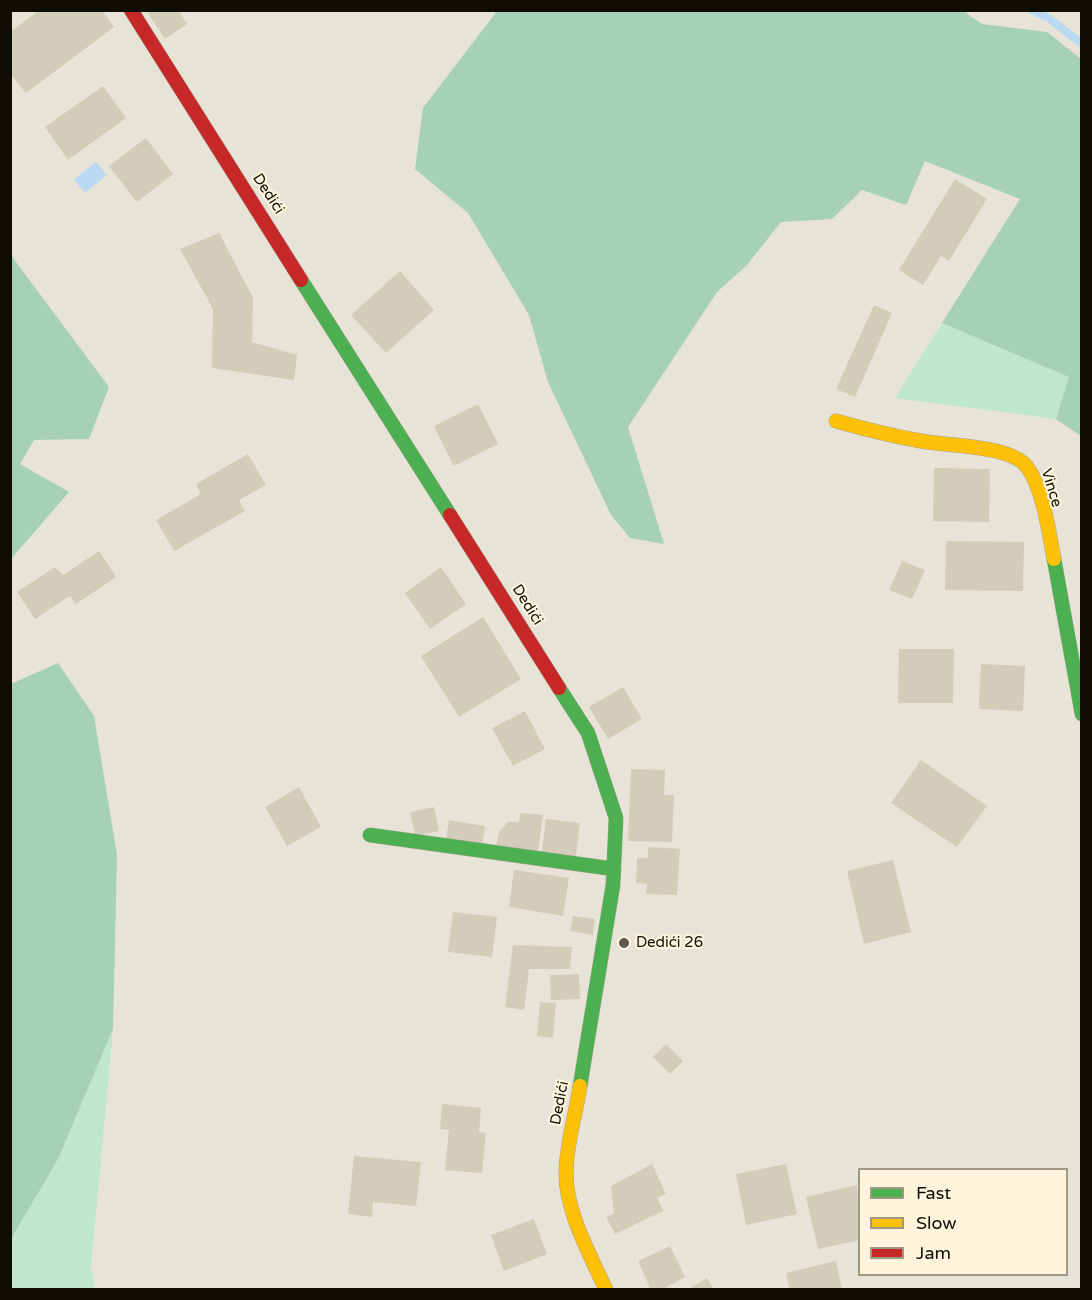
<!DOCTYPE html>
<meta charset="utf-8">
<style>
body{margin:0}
#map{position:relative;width:1092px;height:1300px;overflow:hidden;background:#e7e3d6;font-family:"Varela Round",sans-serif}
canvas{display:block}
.frame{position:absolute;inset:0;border:12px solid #100d05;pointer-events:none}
.legend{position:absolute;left:858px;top:1168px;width:210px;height:108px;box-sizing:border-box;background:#fdf4db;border:2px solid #9e9885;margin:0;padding:8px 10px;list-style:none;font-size:18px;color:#100d05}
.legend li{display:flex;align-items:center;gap:12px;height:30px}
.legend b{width:30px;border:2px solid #9e9885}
</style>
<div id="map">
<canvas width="1092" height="1300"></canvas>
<div class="frame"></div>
<ul class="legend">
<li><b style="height:8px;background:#4caf50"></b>Fast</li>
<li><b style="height:8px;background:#ffc107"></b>Slow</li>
<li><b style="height:8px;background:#c62828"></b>Jam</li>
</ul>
</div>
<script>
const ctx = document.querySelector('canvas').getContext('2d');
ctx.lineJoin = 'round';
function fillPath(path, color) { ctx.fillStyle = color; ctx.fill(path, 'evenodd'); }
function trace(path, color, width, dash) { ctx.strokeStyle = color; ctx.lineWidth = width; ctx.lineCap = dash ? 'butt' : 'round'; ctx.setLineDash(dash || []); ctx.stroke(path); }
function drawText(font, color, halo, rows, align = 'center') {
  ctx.font = font + ' "Varela Round",sans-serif'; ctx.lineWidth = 4.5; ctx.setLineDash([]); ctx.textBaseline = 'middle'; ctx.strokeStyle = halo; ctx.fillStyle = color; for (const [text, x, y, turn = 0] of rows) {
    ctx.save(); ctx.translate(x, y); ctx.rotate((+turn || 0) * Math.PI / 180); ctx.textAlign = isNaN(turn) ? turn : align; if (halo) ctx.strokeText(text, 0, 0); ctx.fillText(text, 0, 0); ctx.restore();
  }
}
const green = new Path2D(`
 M942,323L1070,377L1056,419L895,398Z
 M113,1029L91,1266L95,1289L11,1290V1235L58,1159Z`);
const forest = new Path2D(`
 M962,10L982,24L1047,32L1081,59V436L1056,419L1069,377L942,323L1020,199L925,161L906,205L862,190L832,219L781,222L747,265L717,292L628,427L664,544L630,538L611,515L548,382L529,315L468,213L415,169L423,108L497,11Z
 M10,254L109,387L89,439L34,440L20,464L69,492L11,559Z
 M58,663L94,716L117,855L113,1029L58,1159L11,1239V684Z`);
const water = new Path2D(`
 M96,162L107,175L85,193L74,179Z`);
const stream = new Path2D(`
 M1032,10L1050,19L1082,44`);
const building = new Path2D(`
 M40,10H102L114,27L26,93L10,73V32Z
 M146,10H178L187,24L165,39Z
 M103,86L126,118L68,160L45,127Z
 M146,138L173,174L137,202L109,166Z
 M955,179L987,199L949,261L941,256L923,285L899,270Z
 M219,233L253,298L252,342L297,355L294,380L212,368L213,309L180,249Z
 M400,271L434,310L386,353L351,315Z
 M874,305L892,313L855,397L836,389Z
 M478,404L498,444L454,466L434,426Z
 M248,454L266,485L239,500L245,511L174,551L156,520L201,494L196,484Z
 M934,468L990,469L989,522L933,521Z
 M946,541L1024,542L1023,591L945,590Z
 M99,551L116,577L76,604L70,596L35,619L17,592L55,567L63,575Z
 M902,561L925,570L912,599L889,590Z
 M441,567L466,604L430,629L405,593Z
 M483,617L521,679L459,717L421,656Z
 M899,649H954L953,703H898Z
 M981,664L1025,666L1023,711L979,709Z
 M623,687L642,719L608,739L589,707Z
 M525,711L545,749L513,766L492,728Z
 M921,760L987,806L957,847L891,803Z
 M631,769L665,770L664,795H674L672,842L628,841Z
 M299,787L321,827L287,846L265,807Z
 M434,807L439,831L415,836L410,812Z
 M520,813L543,815L538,851L496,846L499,832L508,822H519Z
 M546,819L580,823L576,856L542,852Z
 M449,820L485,826L482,845L446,839Z
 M648,847L680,849L677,895L646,894L647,884L636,883L637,858H648Z
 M893,860L911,932L864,944L847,871Z
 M514,870L569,878L563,916L509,907Z
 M453,912L497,917L492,957L448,952Z
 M573,916L595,919L593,935L570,931Z
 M513,945L572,947L570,969H529L524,1010L505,1007Z
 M579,974L580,999L551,1000L550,975Z
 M540,1002L556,1003L553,1038L537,1036Z
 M666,1044L683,1061L670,1074L653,1057Z
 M442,1104L481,1108L479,1132L486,1133L482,1173L445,1170L449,1130L440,1129Z
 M354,1156L421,1162L416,1206L373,1202L372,1217L348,1214Z
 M652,1164L666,1194L657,1198L663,1211L615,1234L606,1217L614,1213L611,1186Z
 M786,1164L797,1214L746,1225L736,1174Z
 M857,1185L860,1240L818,1249L806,1197Z
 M534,1219L547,1254L504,1271L491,1235Z
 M670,1246L685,1277L661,1290H651L638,1261Z
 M836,1261L842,1290H790L786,1273Z
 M707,1278L714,1290H687Z`);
const fast = new Path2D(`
 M301,280L450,515
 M1054,559L1082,714
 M559,688L588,733L616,818L613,885L580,1086
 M370,835L614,869`);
const slow = new Path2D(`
 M836,421C864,429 892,436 921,441C947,446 1011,445 1027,467C1043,488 1049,533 1054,559
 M580,1086C576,1114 566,1145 566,1173C566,1213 590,1254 606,1290`);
const jam = new Path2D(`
 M131,10L301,280
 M450,515L559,688`);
const markers = [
 [624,943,6,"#5b584e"]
];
const streetNames = [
 ["Dedići",268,194,57],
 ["Vince",1051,488,73],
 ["Dedići",527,605,58],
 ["Dedići",560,1103,-79]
];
const poiNames = [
 ["Dedići 26",636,943]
];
fillPath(green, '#bfe7ce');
fillPath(forest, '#a6d0b7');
fillPath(water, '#bbd8f3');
trace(stream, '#bbd8f3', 8);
fillPath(building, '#d3ccb9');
trace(fast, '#a7a39a', 15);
trace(slow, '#a7a39a', 15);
trace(jam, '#a7a39a', 15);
trace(fast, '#4caf50', 14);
trace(slow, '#ffc107', 14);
trace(jam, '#c62828', 14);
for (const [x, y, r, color] of markers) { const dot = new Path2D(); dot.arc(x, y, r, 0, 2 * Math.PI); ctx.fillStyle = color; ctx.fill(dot); trace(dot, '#fdf4db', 2); }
drawText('15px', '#100d05', '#fdf4db', streetNames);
drawText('15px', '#100d05', '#fdf4db', poiNames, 'left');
</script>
